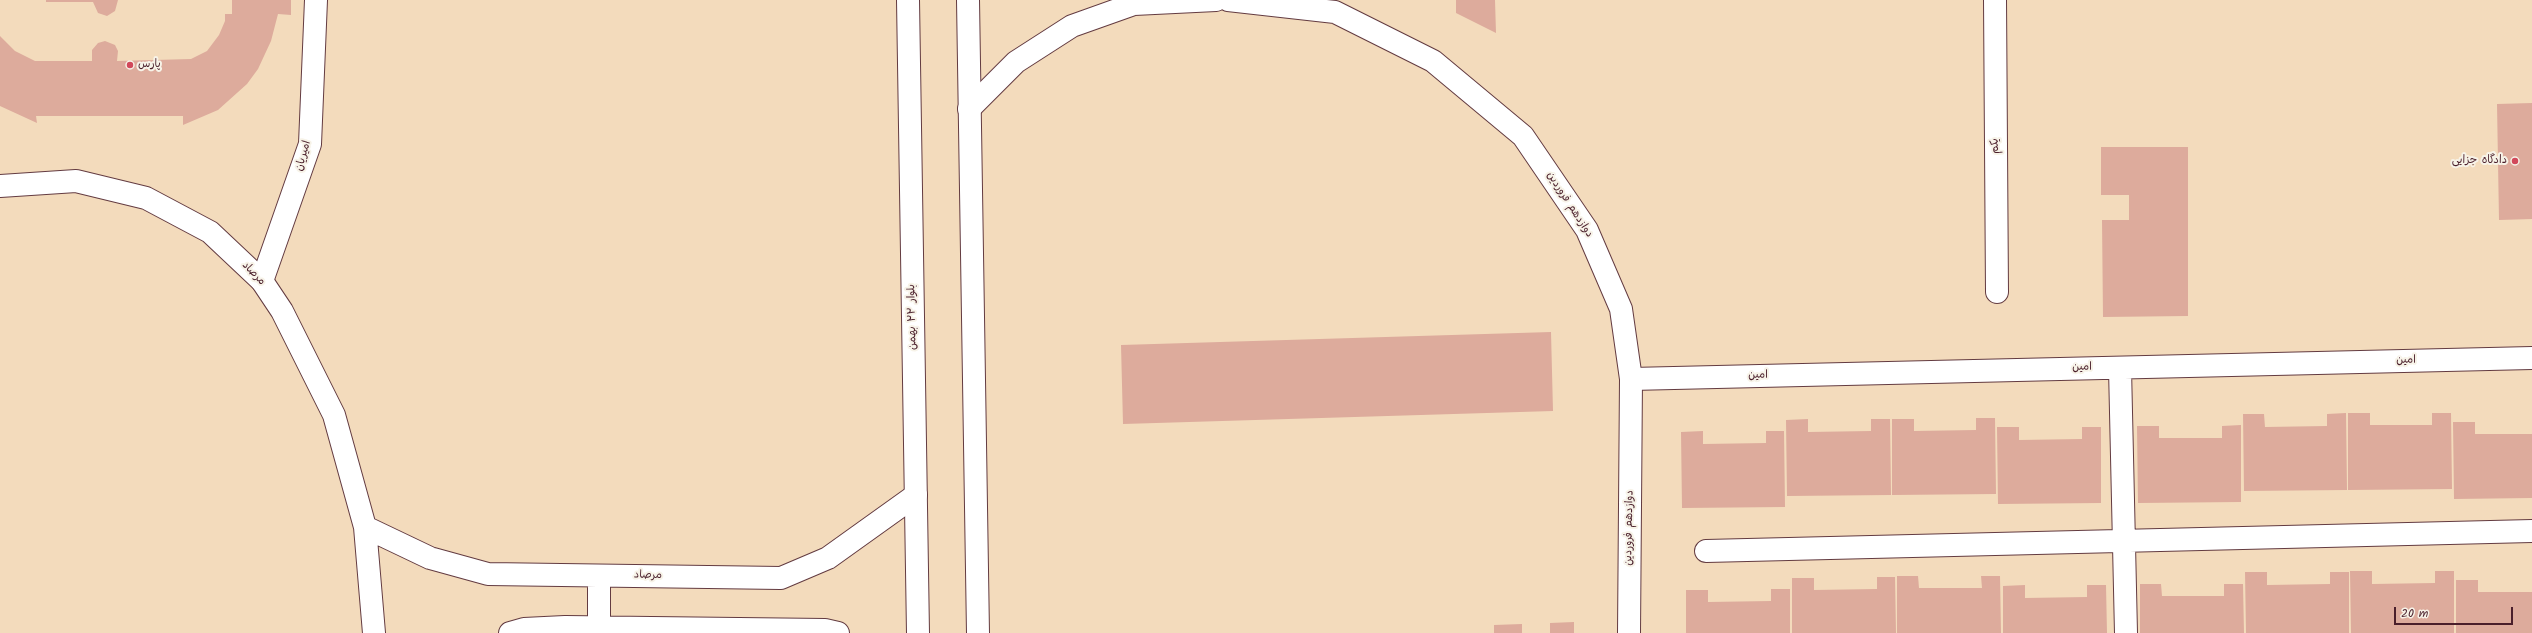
<!DOCTYPE html>
<meta charset="utf-8">
<style>
body{margin:0}
#map{position:relative;width:2532px;height:633px;overflow:hidden;background:#f3dbbc;font-family:Kalam,sans-serif}
canvas{display:block}
.scale{position:absolute;left:2394px;top:607px;width:119px;height:18px;box-sizing:border-box;border:2px solid #4a1f2b;border-top:0;padding-left:5px;font-size:12px;line-height:14px;white-space:nowrap;color:#4a1f2b;-webkit-text-stroke:3px #f7f3e8;paint-order:stroke}
</style>
<div id="map">
<canvas width="2532" height="633"></canvas>
<div class="scale">20 m</div>
</div>
<script>
const ctx = document.querySelector('canvas').getContext('2d');
ctx.lineJoin = 'round';
function fillPath(path, color) { ctx.fillStyle = color; ctx.fill(path, 'evenodd'); }
function trace(path, color, width, dash) { ctx.strokeStyle = color; ctx.lineWidth = width; ctx.lineCap = dash ? 'butt' : 'round'; ctx.setLineDash(dash || []); ctx.stroke(path); }
function drawText(font, color, halo, rows, align = 'center') {
  ctx.font = font + ' Kalam,"Playpen Sans Arabic",sans-serif'; ctx.lineWidth = 4; ctx.setLineDash([]); ctx.textBaseline = 'middle'; ctx.strokeStyle = halo; ctx.fillStyle = color; for (const [text, x, y, turn = 0] of rows) {
    ctx.save(); ctx.translate(x, y); ctx.rotate((+turn || 0) * Math.PI / 180); ctx.textAlign = isNaN(turn) ? turn : align; if (halo) ctx.strokeText(text, 0, 0); ctx.fillText(text, 0, 0); ctx.restore();
  }
}
const building = new Path2D(`
 M46,0H118L115,11L107,16L98,13L93,2H46Z
 M232,0H291V15L278,14L271,41L258,69L247,84L218,110L183,125V116H36L37,123L0,106V36L15,51L35,61H92V50L98,43L105,41L115,45L118,51L117,61L191,59L207,51L219,35L225,21V14H232Z
 M1456,0H1495L1496,33L1456,13Z
 M2532,103V219L2499,220L2497,104Z
 M2101,147H2188V316L2103,317L2102,220H2129V195H2101Z
 M1551,332L1553,411L1123,424L1121,345Z
 M2346,413L2347,490L2244,491L2243,414H2264L2265,427L2327,426V414Z
 M2348,413H2370V425H2432V413H2451L2452,489L2348,490Z
 M1976,418H1995L1996,494L1892,495V419H1914V431L1976,430Z
 M1808,419V432L1871,431V419H1890L1891,495L1787,496L1786,420Z
 M2453,422H2475V434H2532V498L2454,499Z
 M2241,425V502L2138,503L2137,426H2159V438H2222V426Z
 M1997,427H2019V440L2082,439V427H2101V503L1998,504Z
 M1703,431V444L1766,443V431H1784L1785,507L1682,508L1681,432Z
 M2350,571H2372V584L2435,583V571H2454V633H2351Z
 M2245,572H2267V585L2330,584V572H2349V633H2246Z
 M1897,576H1918L1919,588H1982L1981,576H2000L2001,633H1897Z
 M1877,577H1895L1896,633H1792V578H1814V590L1877,589Z
 M2456,580H2478V592H2532V633H2456Z
 M2140,584H2161L2162,596H2224V584H2243L2244,633H2140Z
 M2025,585V598L2087,597V585H2106L2107,633H2003V586Z
 M1771,589H1790V633H1686V590H1708V602L1771,601Z
 M1574,622V633H1550V623Z
 M1522,624V633H1494V625Z`);
const minor = new Path2D(`
 M1995,0L1997,292
 M262,281L310,144L316,0
 M2120,368L2126,633
 M1631,379L2532,358
 M1706,551L2532,531`);
const tertiary = new Path2D(`
 M1228,0L1335,12L1433,61L1523,136L1587,230L1621,309L1631,379L1629,633
 M969,109L1016,62L1072,26L1134,4L1216,0
 M0,186L76,181L146,198L210,232L262,281L282,311L334,415L365,527L374,633
 M365,527L430,558L488,574L781,578L828,558L916,495
 M599,576V627
 M510,633L524,629L565,627L825,630L838,633`);
const secondary = new Path2D(`
 M908,0L918,633
 M968,0L978,633`);
const markers = [
 [130,65,4,"#d1495b"],
 [2515,161,4,"#d1495b"]
];
const poiNames = [
 ["پارس",138,65],
 ["دادگاه جزایی",2507,161,"right"]
];
const streetNames = [
 ["یکم",1996,146,-91],
 ["امیریان",304,156,-74],
 ["دوازدهم فروردین",1569,205,57],
 ["مرصاد",253,274,46],
 ["بلوار ۲۲ بهمن",913,317,-91],
 ["امین",2406,361,-1],
 ["امین",2082,368,-1],
 ["امین",1758,376,-1],
 ["دوازدهم فروردین",1630,528,-89],
 ["مرصاد",648,576,1]
];
fillPath(building, '#ddab9c');
trace(minor, '#633b41', 24);
trace(tertiary, '#633b41', 24);
trace(secondary, '#633b41', 24);
trace(minor, '#fff', 22);
trace(tertiary, '#fff', 22);
trace(secondary, '#fff', 22);
for (const [x, y, r, color] of markers) { const dot = new Path2D(); dot.arc(x, y, r, 0, 2 * Math.PI); ctx.fillStyle = color; ctx.fill(dot); trace(dot, '#f7f3e8', 1.5); }
drawText('11px', '#4a1f2b', '#f7f3e8', poiNames, 'left');
drawText('11px', '#4a1f2b', '#f7f3e8', streetNames);
</script>
